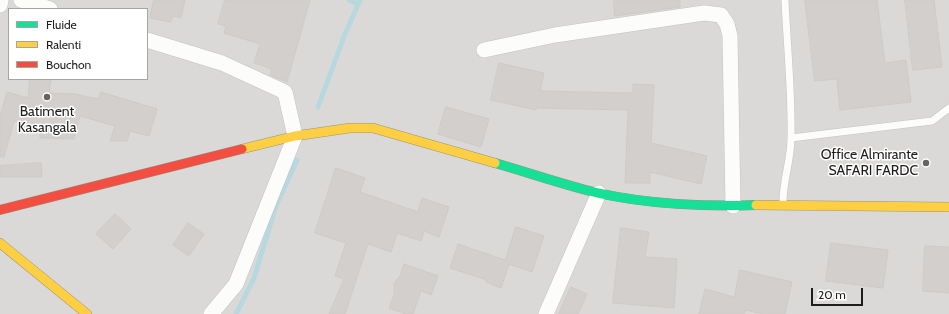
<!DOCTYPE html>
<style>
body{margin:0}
#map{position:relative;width:949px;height:314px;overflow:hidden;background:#ebe9e6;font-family:Cabin,sans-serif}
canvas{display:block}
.legend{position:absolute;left:8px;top:8px;width:140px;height:72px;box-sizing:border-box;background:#fff;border:1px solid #a5a5a5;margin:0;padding:5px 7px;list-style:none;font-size:12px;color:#1d1d1d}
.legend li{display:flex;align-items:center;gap:8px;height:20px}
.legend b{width:20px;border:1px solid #a5a5a5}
.scale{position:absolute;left:811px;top:288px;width:52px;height:18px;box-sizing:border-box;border:2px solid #1d1d1d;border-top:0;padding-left:5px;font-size:12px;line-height:14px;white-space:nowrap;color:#1d1d1d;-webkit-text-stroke:3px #fff;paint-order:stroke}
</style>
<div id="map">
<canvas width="949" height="314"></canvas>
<ul class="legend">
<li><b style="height:5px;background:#16e098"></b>Fluide</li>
<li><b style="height:5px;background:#ffcf43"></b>Ralenti</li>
<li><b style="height:5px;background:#f24e42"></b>Bouchon</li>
</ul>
<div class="scale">20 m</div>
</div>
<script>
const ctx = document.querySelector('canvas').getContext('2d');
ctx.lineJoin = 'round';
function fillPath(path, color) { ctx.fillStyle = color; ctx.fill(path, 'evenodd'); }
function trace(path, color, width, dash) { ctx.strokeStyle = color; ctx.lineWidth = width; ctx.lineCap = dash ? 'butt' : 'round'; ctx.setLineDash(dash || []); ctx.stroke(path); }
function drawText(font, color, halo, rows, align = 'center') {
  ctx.font = font + ' Cabin,sans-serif'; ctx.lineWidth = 3; ctx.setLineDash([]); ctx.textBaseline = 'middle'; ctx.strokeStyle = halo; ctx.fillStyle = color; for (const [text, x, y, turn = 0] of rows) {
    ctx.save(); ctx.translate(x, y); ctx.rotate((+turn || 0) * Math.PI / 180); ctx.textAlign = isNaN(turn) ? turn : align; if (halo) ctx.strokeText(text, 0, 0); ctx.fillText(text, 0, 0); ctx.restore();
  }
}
const residential = new Path2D(`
 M0,0H949V314H0ZM9,9H147V79H9Z`);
const stream = new Path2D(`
 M349,0L358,4
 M318,107L345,34L360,0
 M236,314L254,278L276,206L297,160`);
const building = new Path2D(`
 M154,0H185L181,18L173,16L171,22L150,18Z
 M225,0H310L287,82L270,75L272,69L254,63L260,44L224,33L226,26L218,24Z
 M614,0H680V7L615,16Z
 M805,0H877L885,63L906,60L911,102L840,110L837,79L815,81Z
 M905,0H934L942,67L913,70Z
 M499,63L544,73L540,91L629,93L633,92V84L654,85L651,143L707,156L701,184L650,172V183H625L628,110L537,108L536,110L491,100Z
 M30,79H51L49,93L75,94L98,99L101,92L157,109L149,136L130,131L127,141H110L115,126L80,116L74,139L40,138V128L14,121L4,157H0V116L7,92L28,98Z
 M446,107L489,119L481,147L438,134Z
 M41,163L42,177H0V166Z
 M336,168L365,178L360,192L418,212L422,198L449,207L439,237L424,231L421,241L397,233L391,252L368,244L345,314H329L344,279L335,276L346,243L315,233Z
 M115,214L131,229L113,249L96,234Z
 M188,223L204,234L189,256L173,245Z
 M516,227L544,236L532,272L509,264L501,288L486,282L487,280L450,268L458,244L505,260Z
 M621,228L649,232L645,257L677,259L674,308L613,303Z
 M831,243L888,250L883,288L826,281Z
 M925,246L949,247V293L923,291Z
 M404,264L438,276L431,295L421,291L413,314H406L389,308L394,295V283L400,276Z
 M740,270L792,282L785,314H763L745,310L744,314H699L705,289L734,297Z
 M571,287L587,294L578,314H559Z`);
const lane = new Path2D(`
 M791,138L932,121L949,108
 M783,202C783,180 791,160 791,138C792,92 787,46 785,0`);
const street = new Path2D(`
 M21,0L50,9
 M0,5L1,0
 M147,40L222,63L285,92L295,136L236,284L211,314
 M484,50L555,35L704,13L721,15L727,24L730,36L733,206
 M546,314L599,193`);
const fast = new Path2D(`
 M495,163C530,173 564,185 598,193C646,204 707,207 756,205`);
const slow = new Path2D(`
 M242,149L295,136L350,128H373L495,163
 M756,205L949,207
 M0,243L87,314`);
const jam = new Path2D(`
 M0,210L242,149`);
const markers = [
 [47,97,4,"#656463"],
 [926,163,4,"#656463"]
];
const poiNames = [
 ["Batiment",47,112],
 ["Kasangala",47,128],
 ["Office Almirante",918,155,"right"],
 ["SAFARI FARDC",918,171,"right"]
];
fillPath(residential, '#dad9d7');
trace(stream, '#b8d8e0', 5);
fillPath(building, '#d2cfcd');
trace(building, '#cecbc7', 1);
trace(lane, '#c4c3c2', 8);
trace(street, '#c4c3c2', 16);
trace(fast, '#94957e', 10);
trace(slow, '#94957e', 10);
trace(jam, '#94957e', 10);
trace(lane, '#fcfcfb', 7);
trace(street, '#fcfcfb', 15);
trace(fast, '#16e098', 9);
trace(slow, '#ffcf43', 9);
trace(jam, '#f24e42', 9);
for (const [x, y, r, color] of markers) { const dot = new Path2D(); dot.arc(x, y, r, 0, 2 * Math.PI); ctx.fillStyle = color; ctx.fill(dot); trace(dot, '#fff', 1.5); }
drawText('14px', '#1d1d1d', '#fff', poiNames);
</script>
